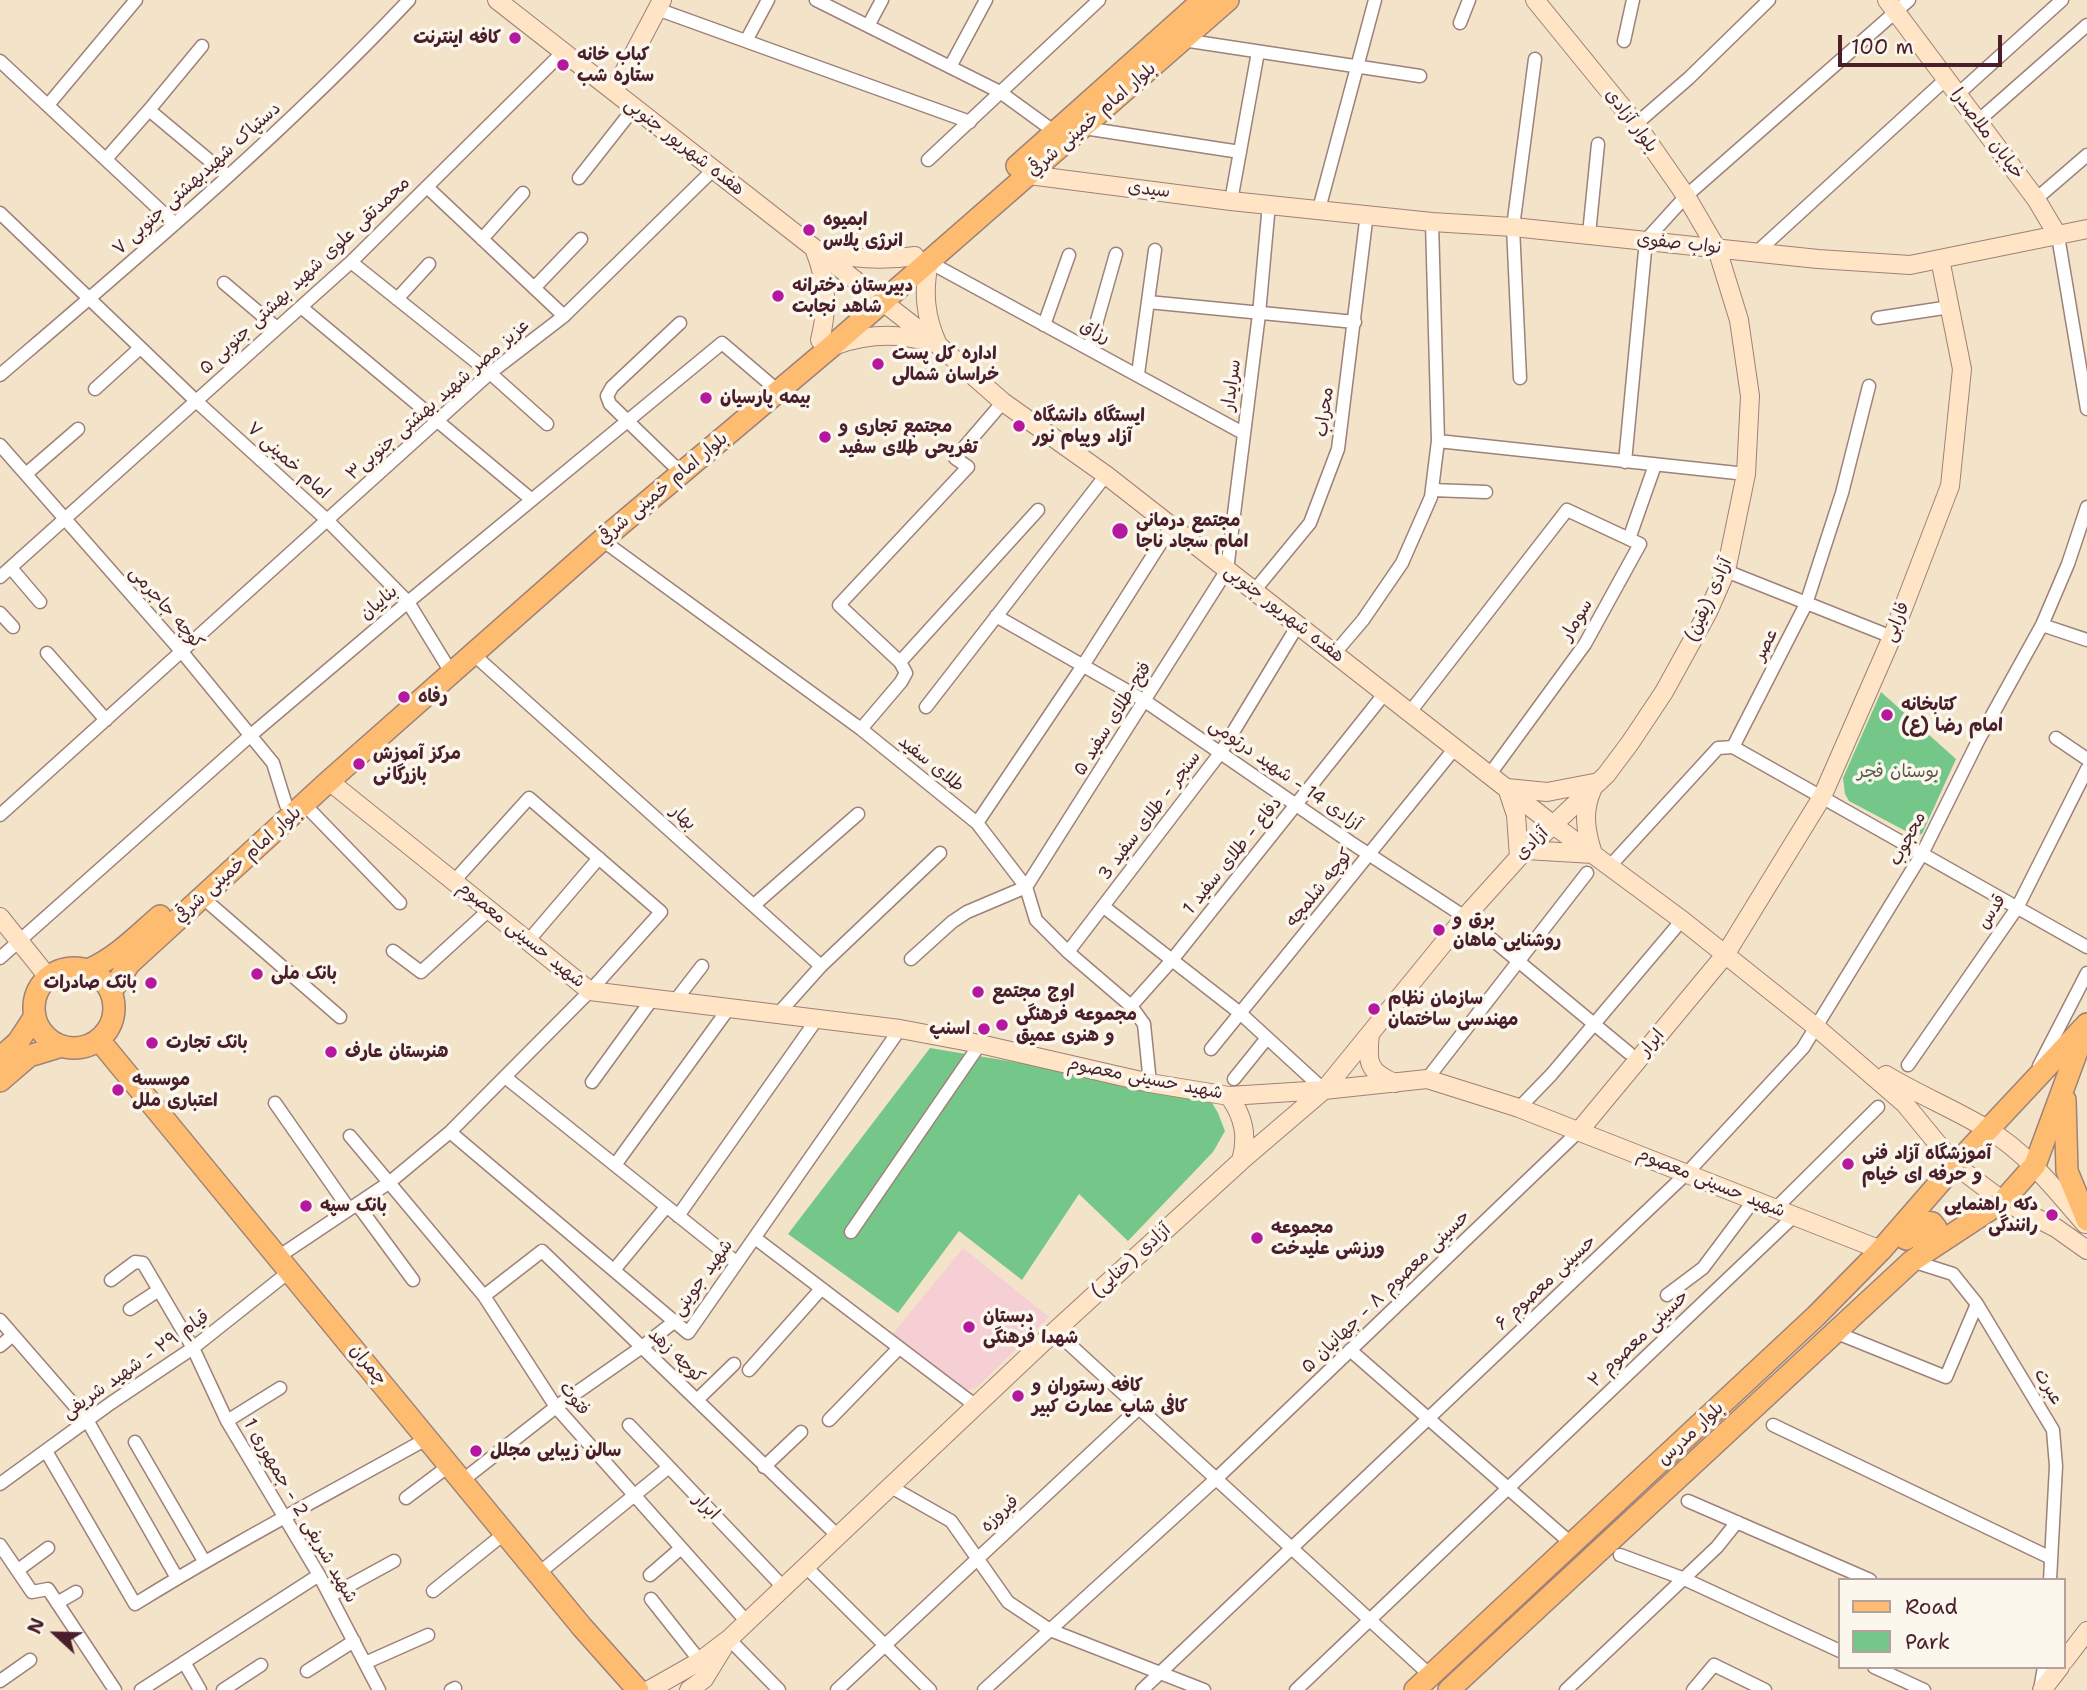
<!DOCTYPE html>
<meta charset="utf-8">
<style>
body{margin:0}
#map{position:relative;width:2087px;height:1690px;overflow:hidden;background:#f3e3c8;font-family:"Shantell Sans",sans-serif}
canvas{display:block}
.legend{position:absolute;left:1838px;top:1578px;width:228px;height:91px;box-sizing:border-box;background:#fbf7ec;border:2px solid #b4a19f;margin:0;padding:9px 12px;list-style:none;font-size:21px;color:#4a1f2b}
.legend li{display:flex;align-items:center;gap:14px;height:35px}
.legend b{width:35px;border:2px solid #b4a19f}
.north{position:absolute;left:21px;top:1599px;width:70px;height:70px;-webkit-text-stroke:5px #fbf7ec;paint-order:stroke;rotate:292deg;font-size:19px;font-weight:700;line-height:28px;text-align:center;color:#4a1f2b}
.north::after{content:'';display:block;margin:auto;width:24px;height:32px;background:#4a1f2b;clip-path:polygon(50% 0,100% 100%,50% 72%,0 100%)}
.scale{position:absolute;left:1838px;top:35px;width:164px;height:32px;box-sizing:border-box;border:4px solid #4a1f2b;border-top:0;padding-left:9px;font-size:21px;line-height:24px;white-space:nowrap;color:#4a1f2b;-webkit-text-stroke:5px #fbf7ec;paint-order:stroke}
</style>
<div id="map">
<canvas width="2087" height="1690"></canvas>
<ul class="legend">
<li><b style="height:9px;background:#febc70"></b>Road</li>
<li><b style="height:19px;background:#75c789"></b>Park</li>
</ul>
<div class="north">N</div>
<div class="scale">100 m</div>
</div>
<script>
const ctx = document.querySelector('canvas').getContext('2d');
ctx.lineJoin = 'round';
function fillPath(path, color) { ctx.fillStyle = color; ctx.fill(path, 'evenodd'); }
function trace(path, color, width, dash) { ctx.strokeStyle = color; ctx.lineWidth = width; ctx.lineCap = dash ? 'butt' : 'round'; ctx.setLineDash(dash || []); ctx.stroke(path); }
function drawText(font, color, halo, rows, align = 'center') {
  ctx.font = font + ' "Shantell Sans","Playpen Sans Arabic",sans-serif'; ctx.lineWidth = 7; ctx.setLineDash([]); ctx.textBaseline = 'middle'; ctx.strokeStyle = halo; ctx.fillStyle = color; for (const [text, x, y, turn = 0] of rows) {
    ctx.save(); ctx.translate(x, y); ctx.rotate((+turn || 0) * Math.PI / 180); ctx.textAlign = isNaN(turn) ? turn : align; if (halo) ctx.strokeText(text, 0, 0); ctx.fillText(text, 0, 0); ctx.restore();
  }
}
const built = new Path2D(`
 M963,1248L1049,1317L975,1389L963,1391L891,1336Z`);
const green = new Path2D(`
 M1881,692L1956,759L1922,834L1915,836L1849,801L1845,794L1843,778Z
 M930,1048L1207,1094L1218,1113L1225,1131L1213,1152L1128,1241L1079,1194L1022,1280L959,1231L898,1313L788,1234Z`);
const street = new Path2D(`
 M816,0L1000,92L1055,132
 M657,9L970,122
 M1460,23L1469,0
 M868,26L882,0
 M1183,40L1420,76
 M746,41L768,0
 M1624,41L1633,0
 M0,61L175,224
 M950,67L986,0
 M1958,94L2062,0
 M48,105L136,0
 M149,110L202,46
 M1978,121L2087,25
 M1636,124L1689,78L1769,0
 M1084,128L1240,152
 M106,159L149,110L228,176
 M928,160L1099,0
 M579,178L634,108
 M427,187L564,316
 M2036,199L2087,155
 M1231,201L1258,52
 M1319,209L1375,0
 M0,213L195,400L327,520L408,602L446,664
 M1589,234L1598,144
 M2058,236L2087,409
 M482,239L523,193
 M1757,252L1946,79
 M351,262L490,373L547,424
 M929,262L1243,433
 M224,283L277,328
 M534,288L581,239
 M397,299L429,264
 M1148,302L1355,322
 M301,307L532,500
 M1878,318L1950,307
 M1044,325L1069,255
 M1089,349L1116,254
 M1138,374L1155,250
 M0,375C140,255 282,135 409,0
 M1520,378L1513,227L1535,59
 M95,389L140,348
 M1438,441L1746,474
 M0,445L182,652L273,763L286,805
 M1625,462L1646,240L1686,196L1909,0
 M673,465L610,404L607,396L612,387L680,323
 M26,474L78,429
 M1432,490L1486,492
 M1629,539L1655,465
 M602,540L861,729L977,823L1026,887L1036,920L1068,952L1131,1006L1144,1024L1150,1083
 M11,568L40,602
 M1726,571L1892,637
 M0,577L351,262L563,52
 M1254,591L1310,523L1338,449L1367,213
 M0,613L13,627
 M996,616L1145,701L1350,842L1465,917L1629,1053
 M2042,625L2087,640
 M47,653L106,720
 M473,654L821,966L778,1014
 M1334,654L1363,620L1402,563L1431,497L1438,441L1432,222
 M900,662L1038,510
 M926,707L1106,475
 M1410,712L1567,510L1640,544L1585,644L1490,774
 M861,729L901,682L906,673L900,662L839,605L968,467L955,458L1003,402
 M2056,738L2087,759
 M1733,747L2087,947
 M1733,747L1806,604L1842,493L1869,386
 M304,804L400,903
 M0,815L490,373L564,316L713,170
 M977,823L1084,664L1171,527
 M1610,866L1718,748L1733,747
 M202,897L340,1017
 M754,905L858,814
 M1104,907L1240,1013L1324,1090
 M529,940L599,858
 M393,951L421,972L489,910
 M1068,952L1221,752L1298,625
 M0,958L251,735L408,602L722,343L770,384
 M911,959L952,922L967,912L1026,887L1227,570L1259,314L1269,204
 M821,966L940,853
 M675,1001L702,966
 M1131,1006L1172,960L1385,693
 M1211,1049L1455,748
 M1908,1065L2017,908L2087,769
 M2039,1066L2087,973
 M505,1077L736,1262
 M1234,1079L1267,1038
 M1427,1079L1587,873
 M592,1082L653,998
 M275,1103L349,1209
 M1519,1108L1551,1075L1682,920
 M450,1132L688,1333L900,1029
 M350,1136L484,1296L556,1407L747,1622
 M615,1165L729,1008
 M357,1204L413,1280
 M1775,1209L1878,1107
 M678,1216L817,1019
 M851,1232L980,1044
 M755,1238L976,1406
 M278,1257L390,1182L450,1132L590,991L661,912L529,798L454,881
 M1912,1261L1953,1274L1977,1304L2053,1430L2056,1466L2050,1580
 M614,1270L666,1207
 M111,1280L135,1262L143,1263L193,1348L227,1421L319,1575L379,1690
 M1667,1295L1703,1268L1754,1200
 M484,1296L542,1251L839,1537
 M130,1309L159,1290
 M0,1320L87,1420L177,1578
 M1055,1331L1431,1676
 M1837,1333L1946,1377L1977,1304
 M0,1346L13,1335
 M1350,1350L1573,1545
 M749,1370L821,1289
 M697,1400L734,1364
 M829,1420L899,1348
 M227,1421L280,1388
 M629,1425L784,1588
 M1773,1425L2051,1558
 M135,1442L204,1561
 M46,1451L135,1604C230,1545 330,1493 428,1438
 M764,1467L801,1432
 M463,1480L556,1407L642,1347L675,1321
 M0,1484L111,1403L193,1348L290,1271
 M891,1487L951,1521L1008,1602L1050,1630L1204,1690
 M406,1498L450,1465
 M1688,1501L1870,1580
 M0,1545L32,1592L48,1589L115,1690
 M1620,1555L1682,1578L1840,1651
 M806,1567L930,1690
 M18,1570L48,1548
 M539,1573L669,1467
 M650,1575L680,1549
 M433,1591L505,1533
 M330,1596L394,1561
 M651,1599L700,1661
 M57,1603L76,1592
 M729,1639L779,1690
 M184,1662L200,1690
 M365,1663L428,1635
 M1874,1667L1924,1690
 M307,1671L354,1641
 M0,1681L30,1660
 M141,1690L319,1575
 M223,1690L261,1665
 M451,1690L455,1688
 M837,1690L1139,1408
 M984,1690L1216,1479L1579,1131
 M1142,1690L1687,1173L1803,1048L1922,854L1979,739L2042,625L2068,564L2087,507
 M1296,1690L1794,1216
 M1566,1690L1717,1547L1737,1522
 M1693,1690L1714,1665L1765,1690
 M2040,1690L2044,1667`);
const secondary = new Path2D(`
 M497,0L938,345L1003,402L1106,475L1552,824L1682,920L1816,1027L1905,1104L1955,1165L2003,1201L2056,1228L2087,1250
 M1887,0L2036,199L2058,236
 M614,91L662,0
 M1029,175L1231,201L1432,222L1513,227L1818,259L1910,265L2087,229
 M815,251C827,281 828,308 820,340
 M822,252C853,259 883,261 915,256
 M929,262C923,292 925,317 938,345
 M836,345C867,334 896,332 928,342
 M329,781L590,991L900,1029L980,1044L1150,1083L1229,1096L1324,1090L1427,1079L1519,1108L1881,1250
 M1526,850L1593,854C1586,832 1582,812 1592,790
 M1519,857L1516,815L1507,788L1547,792L1599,782
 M0,917L48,977
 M1370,1034C1367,1061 1367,1072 1395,1083
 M1886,1075C1919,1095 1954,1109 1987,1129C2027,1153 2055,1189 2085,1224
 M1229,1096C1244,1117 1248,1137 1241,1161
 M1579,1131L1725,955L1822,797L1892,637L1950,486L1962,369L1940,259
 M2064,1661L2087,1631
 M649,1690L700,1661L729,1639L1055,1331L1241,1161L1324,1090L1465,917L1519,857L1606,775L1630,743L1664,692L1708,612L1726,571L1746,474L1750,396L1739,320L1717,249L1686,196L1636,124L1535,0
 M689,1690L704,1679L723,1648
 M2042,1690L2060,1667`);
const primary = new Path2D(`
 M1017,166L1203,0
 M34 1008a40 40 0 1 1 80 0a40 40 0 1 1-80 0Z
 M88,970C116,958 137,936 160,916
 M111,992L129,964L329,781L602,540L832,346L1228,0
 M99,1040L582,1627L638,1690
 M0,1058L18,1042L35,1016
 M0,1081L29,1056L62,1046
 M2065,1100L2067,1171L2087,1220
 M1906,1239L1925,1222L1932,1223L1936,1228L1937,1233L1923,1250
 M1415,1690L1816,1316L1881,1250L1955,1165L2087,1024
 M1449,1690L1912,1261L2003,1201L2035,1165L2083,1035`);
const markers = [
 [515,38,7,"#b5179e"],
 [563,65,7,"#b5179e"],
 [809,230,7,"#b5179e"],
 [778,296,7,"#b5179e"],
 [878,364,7,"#b5179e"],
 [706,398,7,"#b5179e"],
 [1019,426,7,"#b5179e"],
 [825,437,7,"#b5179e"],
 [1120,531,9,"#b5179e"],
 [404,697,7,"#b5179e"],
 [1887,715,7,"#b5179e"],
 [359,764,7,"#b5179e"],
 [1439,930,7,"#b5179e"],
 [257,974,7,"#b5179e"],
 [151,983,7,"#b5179e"],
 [978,992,7,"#b5179e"],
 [1374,1009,7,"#b5179e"],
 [1002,1025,7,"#b5179e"],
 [984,1029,7,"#b5179e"],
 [152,1043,7,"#b5179e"],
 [331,1052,7,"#b5179e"],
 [118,1090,7,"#b5179e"],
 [1848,1164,7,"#b5179e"],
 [306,1206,7,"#b5179e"],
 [2052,1215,7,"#b5179e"],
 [1257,1238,7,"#b5179e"],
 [969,1327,7,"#b5179e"],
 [1018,1396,7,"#b5179e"],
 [476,1451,7,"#b5179e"]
];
const poiNames = [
 ["کافه اینترنت",501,38,"right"],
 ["کباب خانه",577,55],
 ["ستاره شب",577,76],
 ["ابمیوه",823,220],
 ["انرژی پلاس",823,241],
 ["دبیرستان دخترانه",792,286],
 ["شاهد نجابت",792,307],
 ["اداره کل پست",892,354],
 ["خراسان شمالی",892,375],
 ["بیمه پارسیان",720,398],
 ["ایستگاه دانشگاه",1033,416],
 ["آزاد وپیام نور",1033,437],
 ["مجتمع تجاری و",839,427],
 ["تفریحی طلای سفید",839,448],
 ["مجتمع درمانی",1136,521],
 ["امام سجاد ناجا",1136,542],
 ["رفاه",418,697],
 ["کتابخانه",1901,705],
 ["امام رضا (ع)",1901,726],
 ["مرکز آموزش",373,754],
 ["بازرگانی",373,775],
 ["برق و",1453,920],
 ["روشنایی ماهان",1453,941],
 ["بانک ملی",271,974],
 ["بانک صادرات",137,983,"right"],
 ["اوج مجتمع",992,992],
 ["سازمان نظام",1388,999],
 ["مهندسی ساختمان",1388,1020],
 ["مجموعه فرهنگی",1016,1015],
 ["و هنری عمیق",1016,1036],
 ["اسنپ",970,1029,"right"],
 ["بانک تجارت",166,1043],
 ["هنرستان عارف",345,1052],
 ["موسسه",132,1080],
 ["اعتباری ملل",132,1101],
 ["آموزشگاه آزاد فنی",1862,1154],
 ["و حرفه ای خیام",1862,1175],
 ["دکه راهنمایی",2038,1205,"right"],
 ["رانندگی",2038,1226,"right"],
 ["بانک سپه",320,1206],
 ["مجموعه",1271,1228],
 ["ورزشی علیدخت",1271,1249],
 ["دبستان",983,1317],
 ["شهدا فرهنگی",983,1338],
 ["کافه رستوران و",1032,1386],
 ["کافی شاپ عمارت کبیر",1032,1407],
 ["سالن زیبایی مجلل",490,1451]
];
const streetNames = [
 ["بلوار امام خمینی شرقي",1092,120,-41],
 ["بلوار آزادی",1631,121,53],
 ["خیابان ملاصدرا",1987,134,53],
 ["هفده شهریور جنوبی",684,147,38],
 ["دستپاک شهیدبهشتی جنوبی ۷",197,179,-42],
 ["سیدی",1149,190,7],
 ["نواب صفوی",1679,244,6],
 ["محمدتقی علوی شهید بهشتی جنوبی ۵",305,276,-43],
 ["رزاق",1095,332,28],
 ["سرایدار",1232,385,-82],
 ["عزیز مصر شهید بهشتی جنوبی۳",438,400,-41],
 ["محراب",1325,412,-83],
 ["امام خمینی ۷",288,461,42],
 ["بلوار امام خمینی شرقي",663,489,-40],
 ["آزادی (یقین)",1709,600,-66],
 ["بناییان",379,603,-40],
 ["کوچه جاجرمی",166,608,49],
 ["هفده شهریور جنوبی",1284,614,38],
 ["سومار",1577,620,-59],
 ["فارابی",1897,622,-68],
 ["عصر",1766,645,-63],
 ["فتح-طلای سفید ۵",1113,719,-58],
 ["طلای سفید",931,764,39],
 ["آزادی 14 - شهید درتومی",1285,775,35],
 ["سنجر - طلای سفید 3",1150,816,-53],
 ["بهار",683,818,42],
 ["محجوب",1908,839,-62],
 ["آزادی",1532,844,-45],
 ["دفاع - طلای سفید 1",1233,856,-51],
 ["بلوار امام خمینی شرقي",238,865,-42],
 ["کوچه شلمچه",1320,888,-51],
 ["قدس",1992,912,-57],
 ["شهید حسینی معصوم",521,935,39],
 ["ابرار",1652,1043,-50],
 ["شهید حسینی معصوم",1145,1079,11],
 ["شهید حسینی معصوم",1711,1183,22],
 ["آزادی (حنایی)",1131,1261,-42],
 ["شهید جوینی",703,1278,-54],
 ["حسینی معصوم ۶",1546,1283,-43],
 ["حسینی معصوم ۸ - جهانیان ۵",1386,1292,-44],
 ["حسینی معصوم ۲",1639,1339,-44],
 ["کوچه زهد",676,1356,44],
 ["قیام ۲۹ - شهید شریفی",136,1365,-35],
 ["چمران",368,1365,50],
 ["عبرت",2048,1387,59],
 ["فتوت",574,1399,52],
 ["بلوار مدرس",1691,1434,-43],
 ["ابرار",706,1507,46],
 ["شهید شریفی 2 - جمهوری 1",300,1511,60],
 ["فیروزه",1000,1514,-43]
];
const parkNames = [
 ["بوستان فجر",1898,772]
];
fillPath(built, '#f6cfd5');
fillPath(green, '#75c789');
trace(street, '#9e817a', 15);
trace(secondary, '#9e817a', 20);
trace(primary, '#9e817a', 24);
trace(street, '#fff', 12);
trace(secondary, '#ffe4c6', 18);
trace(primary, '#febc70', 21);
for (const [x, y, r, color] of markers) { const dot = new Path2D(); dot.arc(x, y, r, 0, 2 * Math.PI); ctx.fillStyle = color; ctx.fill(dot); trace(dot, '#fbf7ec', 2.5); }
drawText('bold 18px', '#4a1f2b', '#fbf7ec', poiNames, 'left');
drawText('18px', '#4a1f2b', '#fbf7ec', streetNames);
drawText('18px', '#595a4c', '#fbf7ec', parkNames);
</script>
